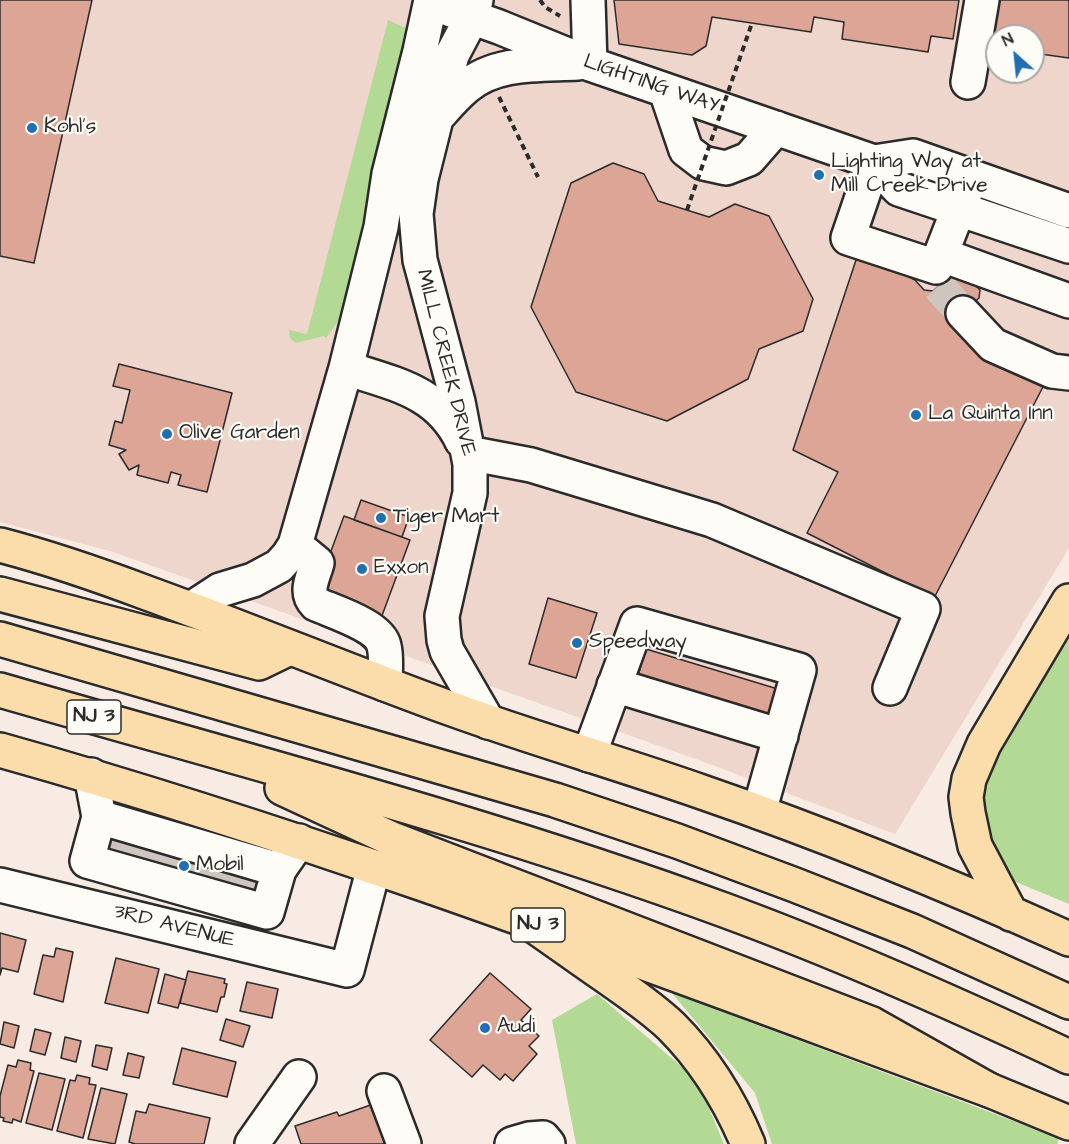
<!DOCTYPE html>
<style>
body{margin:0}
#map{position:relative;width:1069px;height:1144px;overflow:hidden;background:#f7ebe4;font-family:"Architects Daughter",sans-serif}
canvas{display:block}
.north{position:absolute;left:985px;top:24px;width:60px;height:60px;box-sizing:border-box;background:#fdfcf7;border:2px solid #a9a8a5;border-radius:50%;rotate:333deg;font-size:16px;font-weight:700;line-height:24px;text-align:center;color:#2b2b2b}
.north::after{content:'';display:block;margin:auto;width:21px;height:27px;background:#1f6fb2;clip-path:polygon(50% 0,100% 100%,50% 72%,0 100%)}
</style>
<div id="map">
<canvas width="1069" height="1144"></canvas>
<div class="north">N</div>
</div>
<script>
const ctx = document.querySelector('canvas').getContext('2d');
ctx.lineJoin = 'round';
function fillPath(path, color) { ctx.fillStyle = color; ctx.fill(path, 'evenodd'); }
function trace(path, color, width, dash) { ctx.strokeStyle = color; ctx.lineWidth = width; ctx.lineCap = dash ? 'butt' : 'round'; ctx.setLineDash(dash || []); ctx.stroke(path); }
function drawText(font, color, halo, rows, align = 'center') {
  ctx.font = font + ' "Architects Daughter",sans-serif'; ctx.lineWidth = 4.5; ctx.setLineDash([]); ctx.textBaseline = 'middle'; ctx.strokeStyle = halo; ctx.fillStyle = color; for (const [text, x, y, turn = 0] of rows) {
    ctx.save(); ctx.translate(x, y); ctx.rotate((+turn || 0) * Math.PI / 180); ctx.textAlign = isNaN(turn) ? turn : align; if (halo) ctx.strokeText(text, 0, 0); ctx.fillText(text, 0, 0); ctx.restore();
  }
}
const built = new Path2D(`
 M0,0H1069V548L895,834L707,763L113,552L0,522ZM997,36H1033V72H997Z`);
const green = new Path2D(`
 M388,20L410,30L343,308L338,321L326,338L324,336L296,343L290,338L289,330L307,334Z
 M1069,639V904L1016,882L986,848L981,781Z
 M672,993L1059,1138L1057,1144H772L755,1093Z
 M597,994L697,1080L724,1144H576L552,1020Z`);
const building = new Path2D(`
 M0,0H92L34,263L0,256Z
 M614,0H959L953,39L931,36L928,52L842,39L844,22L814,17L811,32L712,17L706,46L692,55L619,44Z
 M993,0H1069V58L1033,53V36H997V47L986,45Z
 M613,163L644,174L658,201L709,217L735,204L769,216L813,299L803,331L759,349L748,379L667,421L576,392L531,307L571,183Z
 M859,251L915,280L924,290L933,291L954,272H962L980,290L979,298L958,318L1046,381L932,602L899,580L807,533L838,472L793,450Z
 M119,364L232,393L207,492L178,485L181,475L171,472L168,483L137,475L139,465L129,470L119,454L126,450L109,445L115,421L122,423L130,390L113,386Z
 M361,500L409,517L402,537L354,520Z
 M344,516L410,540L380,621L314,597Z
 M548,598L597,613L576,678L529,664Z
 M646,649L781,690L771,720L637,679Z
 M110,832L267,876L259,900L102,856Z
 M0,933L26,940L18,972L2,968L0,975Z
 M56,948L73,952L63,1002L34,994L43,955L54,957Z
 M116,958L159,969L148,1013L105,1003Z
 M188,971L225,979L224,983L227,984L224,997H221L217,1012L180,1003Z
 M490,973L531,1009L521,1020L539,1036L529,1046L537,1054L513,1081L505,1074L500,1080L483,1065L472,1077L430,1040Z
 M165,974L186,980L178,1008L158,1003Z
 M247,982L278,989L272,1018L240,1011Z
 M226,1019L250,1026L243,1047L220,1040Z
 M4,1022L19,1026L14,1048L0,1044Z
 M35,1029L51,1033L45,1055L30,1051Z
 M65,1037L81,1041L76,1062L61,1058Z
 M96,1045L112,1048L107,1070L92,1066Z
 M182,1048L236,1062L227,1097L173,1084Z
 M128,1053L144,1057L139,1078L123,1075Z
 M18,1060L31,1063L30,1070L34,1071L21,1122L13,1119L12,1123L3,1121L4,1118L0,1117V1096L8,1065L16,1067Z
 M39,1073L65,1079L52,1130L26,1123Z
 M77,1075L90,1078L89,1084L96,1085L83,1138L57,1131L70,1080L75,1081Z
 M101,1088L127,1094L115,1144L88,1139Z
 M382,1101L394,1140L383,1144H301L295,1126L337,1112L339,1116Z
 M149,1104L210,1118L204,1144H135L129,1142L136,1111L146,1113Z`);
const minorTunnel = new Path2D(`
 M938,286L963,313
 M108,858L115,833
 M130,864L138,839
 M159,872L167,847
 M201,884L208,859
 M227,892L235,867
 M250,898L257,874`);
const path = new Path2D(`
 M540,0L545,7L560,16
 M499,97L538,177`);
const minor = new Path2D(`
 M476,0L472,17L452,55L421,179L416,214L420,260L458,402L470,464V493L442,616L444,640L447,651L488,722
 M588,0L590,64
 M451,10L499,27L590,64L874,162L913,156L1069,211
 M968,82L982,0
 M666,91L686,150L703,163L726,168L749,159L776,128
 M437,117C446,107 455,96 466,87C496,61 541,65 578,63
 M874,162L848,238L936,267L971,177
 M874,162L899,189L1069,246
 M942,255L1069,301
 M963,313L993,345L1052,371L1069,373
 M346,368C394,384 438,391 462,441
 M468,453L531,465L712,520L923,609L890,688
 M295,545L317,563C313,578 304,592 316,604C334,612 380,626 384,646C387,658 385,672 385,684
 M191,609L220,590L253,580L279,566L288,556L295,545L346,368L381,227L389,174L420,51L431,0
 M614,685L781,736
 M589,755L637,624L799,670L759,812
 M91,775L99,817L87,861L267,912L279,870L299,841
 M99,817L279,870
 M0,885L347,970L374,867
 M384,1091L404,1144
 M252,1144L299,1077
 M512,1144L529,1139L543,1138L548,1144`);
const major = new Path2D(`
 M0,545C50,558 99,575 147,593C249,630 350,672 452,709C535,739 619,763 702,792C827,835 949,885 1069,939
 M0,750C336,844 662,970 989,1090L1069,1123
 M1011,914L975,846L968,813L966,797L969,779L984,744L1069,601`);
const highway = new Path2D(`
 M0,594L259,663L290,648
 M0,639L555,800L677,841L795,885L912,931L1069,1002
 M0,690C242,760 487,823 724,910C841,953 956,1004 1069,1057
 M282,788L392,839L872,1024L989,1090
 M527,921C555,940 582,960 610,979C631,994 652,1008 671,1026C705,1060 730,1101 748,1144`);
const pathBridge = new Path2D(`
 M687,210L752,23`);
const markers = [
 [32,128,6,"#1f6fb2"],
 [819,175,6,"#1f6fb2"],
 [916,415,6,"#1f6fb2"],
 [167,434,6,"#1f6fb2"],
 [381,518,6,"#1f6fb2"],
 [362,569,6,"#1f6fb2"],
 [577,643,6,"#1f6fb2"],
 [184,866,6,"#1f6fb2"],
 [485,1028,6,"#1f6fb2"]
];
const shields = [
 [94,717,54],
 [538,925,54]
];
const shieldNames = [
 ["NJ 3",94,717],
 ["NJ 3",538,925]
];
const streetNames = [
 ["LIGHTING WAY",651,85,19],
 ["MILL CREEK DRIVE",445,363,76],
 ["3RD AVENUE",174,927,14]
];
const poiNames = [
 ["Kohl's",44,128],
 ["Lighting Way at",831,163],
 ["Mill Creek Drive",831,187],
 ["La Quinta Inn",928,415],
 ["Olive Garden",179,434],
 ["Tiger Mart",393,518],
 ["Exxon",374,569],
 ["Speedway",589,643],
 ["Mobil",196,866],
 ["Audi",497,1028]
];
fillPath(built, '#efd6cd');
fillPath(green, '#b3da95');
fillPath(building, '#dda596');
trace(building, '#2b2b2b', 1.5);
trace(minorTunnel, '#cec5bf', 33, [33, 16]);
trace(minor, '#2b2b2b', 38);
trace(major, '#2b2b2b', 38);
trace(highway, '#2b2b2b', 38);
trace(path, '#2b2b2b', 4, [6, 4.5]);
trace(minor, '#fdfcf7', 33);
trace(major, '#fbddab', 33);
trace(highway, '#fbddab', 33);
trace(pathBridge, '#2b2b2b', 4, [6, 4.5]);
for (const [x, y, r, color] of markers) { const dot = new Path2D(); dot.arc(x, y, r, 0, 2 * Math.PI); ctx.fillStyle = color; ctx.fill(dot); trace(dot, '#fdfcf7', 2); }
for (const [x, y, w] of shields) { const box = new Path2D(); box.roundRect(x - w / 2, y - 17, w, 34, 4.5); ctx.fillStyle = '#fdfcf7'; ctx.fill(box); trace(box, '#2b2b2b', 1.5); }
drawText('bold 20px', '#2b2b2b', null, shieldNames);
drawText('21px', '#2b2b2b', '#fdfcf7', streetNames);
drawText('21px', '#2b2b2b', '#fdfcf7', poiNames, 'left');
</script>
